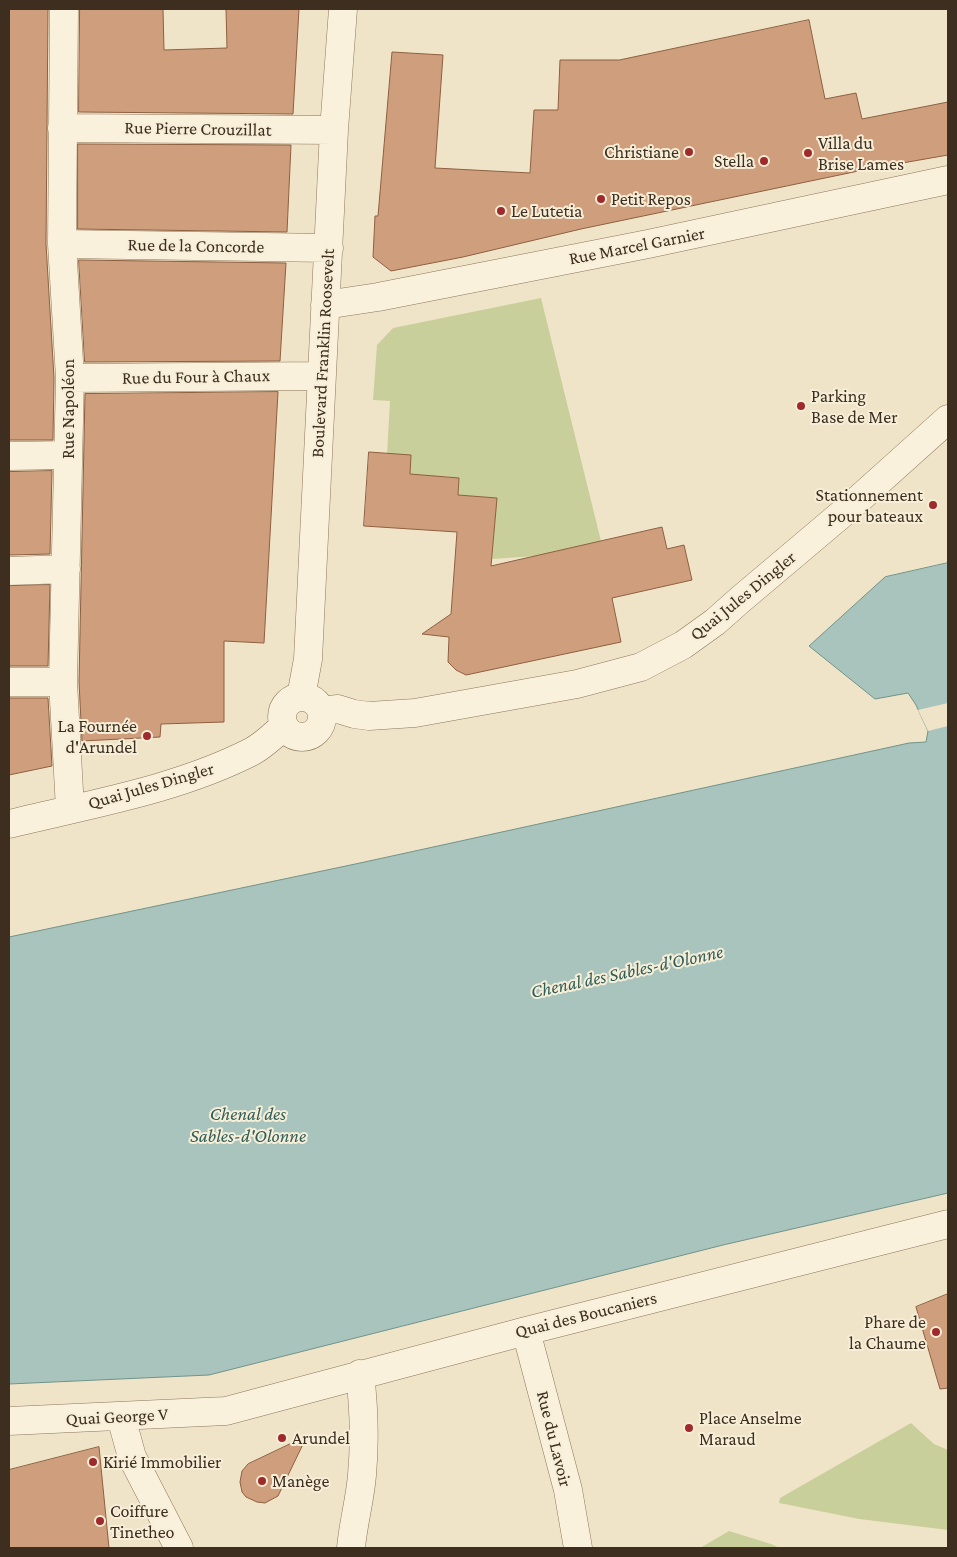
<!DOCTYPE html>
<meta charset="utf-8">
<style>
body{margin:0}
#map{position:relative;width:957px;height:1557px;overflow:hidden;background:#f0e4c8;font-family:"Crimson Pro",serif}
canvas{display:block}
.frame{position:absolute;inset:0;border:10px solid #3d2e20;pointer-events:none}
</style>
<div id="map">
<canvas width="957" height="1557"></canvas>
<div class="frame"></div>
</div>
<script>
const ctx = document.querySelector('canvas').getContext('2d');
ctx.lineJoin = 'round';
function fillPath(path, color) { ctx.fillStyle = color; ctx.fill(path, 'evenodd'); }
function trace(path, color, width, dash) { ctx.strokeStyle = color; ctx.lineWidth = width; ctx.lineCap = dash ? 'butt' : 'round'; ctx.setLineDash(dash || []); ctx.stroke(path); }
function drawText(font, color, halo, rows, align = 'center') {
  ctx.font = font + ' "Crimson Pro",serif'; ctx.lineWidth = 4; ctx.setLineDash([]); ctx.textBaseline = 'middle'; ctx.strokeStyle = halo; ctx.fillStyle = color; for (const [text, x, y, turn = 0] of rows) {
    ctx.save(); ctx.translate(x, y); ctx.rotate((+turn || 0) * Math.PI / 180); ctx.textAlign = isNaN(turn) ? turn : align; if (halo) ctx.strokeText(text, 0, 0); ctx.fillText(text, 0, 0); ctx.restore();
  }
}
const green = new Path2D(`
 M541,298L601,541L537,556L492,559L496,498L458,495L459,478L439,476L409,491L411,455L387,454L390,401L373,400L377,345L393,328Z
 M911,1423L934,1444L948,1450V1530L859,1519L779,1503L780,1498Z
 M729,1531L771,1544L780,1548H700Z`);
const water = new Path2D(`
 M948,563V1193L723,1245L209,1375L9,1384V937L360,863L909,743L926,742L928,731L916,705L908,693L875,699L809,646L885,577Z`);
const pier = new Path2D(`
 M948,703V726L928,731L918,710Z`);
const building = new Path2D(`
 M9,9H48L46,244L54,378L53,440H9Z
 M80,9H163L164,50L227,48L226,9H299L293,114L79,112Z
 M809,20L825,99L856,93L862,119L948,102V155L868,169L581,229L463,257L391,271L373,257L375,216H378L392,52L443,55L435,168L530,173L534,110H558L560,60H619Z
 M78,144L291,145L287,232L78,229Z
 M79,260L286,263L280,361L85,362Z
 M278,392L264,643L224,641V722L161,724L160,737L82,741L79,682L85,394Z
 M369,452L411,455L410,474L459,478L458,495L497,498L491,566L662,527L667,549L684,545L692,580L612,598L621,642L466,675L456,670L448,662L449,637L422,634L451,614L457,532L364,526Z
 M52,471L50,554L9,555V472Z
 M50,585L48,666H9V586Z
 M9,698H48L52,766L9,775Z
 M948,1294V1388L940,1389L916,1307Z
 M307,1436L278,1496L265,1503L257,1502L246,1497L242,1492L240,1482L242,1471L248,1464Z
 M99,1447L109,1548H9V1470Z`);
const minor = new Path2D(`
 M64,9L62,244L70,378L63,682L70,809
 M62,128L334,130
 M62,244L329,248
 M325,305L378,297L648,244L948,180
 M70,378L321,376
 M9,456L68,455
 M9,571L66,569
 M9,682H63
 M301,697L308,659L334,130L343,9
 M282 717a20 20 0 1 1 40 0a20 20 0 1 1-40 0Z
 M321,711L338,709L354,714L369,716L415,713L577,684L641,667L683,645L715,622L741,599L850,507L948,419
 M9,824C90,804 176,790 251,752C263,746 274,735 284,726
 M526,1331L568,1490L578,1548
 M121,1417L132,1457L179,1548
 M9,1421L226,1411L526,1331L948,1224
 M351,1548C353,1524 360,1500 362,1475C365,1442 364,1408 360,1374`);
const markers = [
 [689,152,5,"#9e2a2b"],
 [808,153,5,"#9e2a2b"],
 [764,161,5,"#9e2a2b"],
 [601,199,5,"#9e2a2b"],
 [501,211,5,"#9e2a2b"],
 [801,406,5,"#9e2a2b"],
 [933,505,5,"#9e2a2b"],
 [147,736,5,"#9e2a2b"],
 [936,1332,5,"#9e2a2b"],
 [689,1428,5,"#9e2a2b"],
 [282,1438,5,"#9e2a2b"],
 [93,1462,5,"#9e2a2b"],
 [262,1481,5,"#9e2a2b"],
 [100,1521,5,"#9e2a2b"]
];
const streetNames = [
 ["Rue Pierre Crouzillat",198,129,1],
 ["Rue de la Concorde",196,246,1],
 ["Rue Marcel Garnier",637,246,-11],
 ["Boulevard Franklin Roosevelt",323,353,-87],
 ["Rue du Four à Chaux",196,377,-1],
 ["Rue Napoléon",68,409,-90],
 ["Quai Jules Dingler",743,596,-39],
 ["Quai Jules Dingler",151,786,-16],
 ["Quai des Boucaniers",586,1315,-14],
 ["Quai George V",117,1417,-3],
 ["Rue du Lavoir",554,1439,76]
];
const poiNames = [
 ["Villa du",818,143],
 ["Brise Lames",818,164],
 ["Christiane",679,152,"right"],
 ["Stella",754,161,"right"],
 ["Petit Repos",611,199],
 ["Le Lutetia",511,211],
 ["Parking",811,396],
 ["Base de Mer",811,417],
 ["Stationnement",923,495,"right"],
 ["pour bateaux",923,516,"right"],
 ["La Fournée",137,726,"right"],
 ["d'Arundel",137,747,"right"],
 ["Phare de",926,1322,"right"],
 ["la Chaume",926,1343,"right"],
 ["Place Anselme",699,1418],
 ["Maraud",699,1439],
 ["Arundel",292,1438],
 ["Kirié Immobilier",103,1462],
 ["Manège",272,1481],
 ["Coiffure",110,1511],
 ["Tinetheo",110,1532]
];
const waterNames = [
 ["Chenal des Sables-d'Olonne",627,972,-12],
 ["Chenal des",248,1114],
 ["Sables-d'Olonne",248,1136]
];
fillPath(green, '#c9cf9b');
fillPath(water, '#a9c4bc');
trace(water, '#6f938a', 1);
fillPath(pier, '#f0e4c8');
fillPath(building, '#cf9f7d');
trace(building, '#8d5f41', 1);
trace(minor, '#8d765c', 29);
trace(minor, '#faf1dc', 28);
for (const [x, y, r, color] of markers) { const dot = new Path2D(); dot.arc(x, y, r, 0, 2 * Math.PI); ctx.fillStyle = color; ctx.fill(dot); trace(dot, '#f7eed8', 2); }
drawText('18px', '#3d2e20', '#f7eed8', streetNames);
drawText('18px', '#3d2e20', '#f7eed8', poiNames, 'left');
drawText('italic 19px', '#2f5d5a', '#f7eed8', waterNames);
</script>
